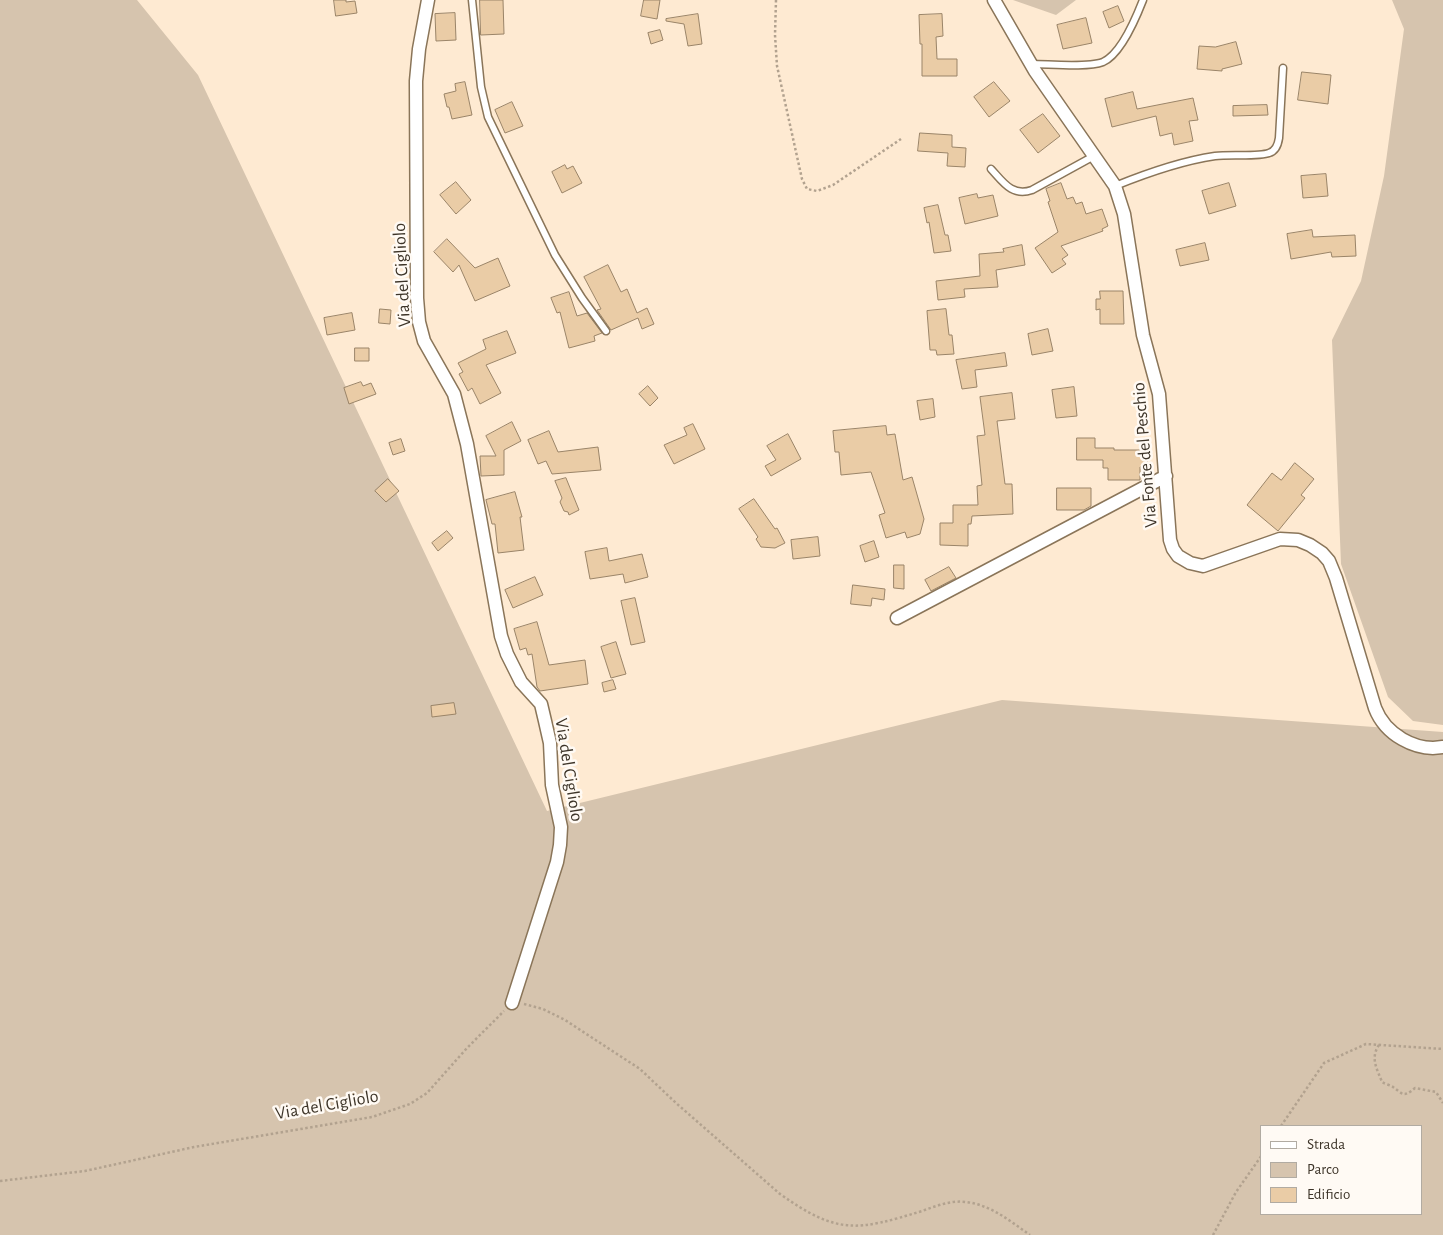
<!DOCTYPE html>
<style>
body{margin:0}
#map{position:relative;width:1443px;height:1235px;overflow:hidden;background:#feead2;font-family:"Alegreya Sans",sans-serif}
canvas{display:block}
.legend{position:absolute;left:1260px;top:1125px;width:162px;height:90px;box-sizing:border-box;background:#fffaf4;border:1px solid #b1aba2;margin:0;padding:6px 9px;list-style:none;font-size:15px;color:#3d3428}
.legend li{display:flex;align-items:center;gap:10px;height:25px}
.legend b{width:25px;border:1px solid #b1aba2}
</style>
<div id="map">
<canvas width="1443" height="1235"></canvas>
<ul class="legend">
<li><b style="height:6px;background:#fff"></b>Strada</li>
<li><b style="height:14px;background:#d6c4ae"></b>Parco</li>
<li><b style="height:14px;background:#eacca6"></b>Edificio</li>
</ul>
</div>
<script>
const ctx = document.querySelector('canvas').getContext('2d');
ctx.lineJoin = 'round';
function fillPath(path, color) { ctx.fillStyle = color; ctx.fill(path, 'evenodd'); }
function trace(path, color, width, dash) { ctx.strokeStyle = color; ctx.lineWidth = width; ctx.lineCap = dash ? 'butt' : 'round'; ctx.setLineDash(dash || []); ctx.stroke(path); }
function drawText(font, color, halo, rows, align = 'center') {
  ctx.font = font + ' "Alegreya Sans",sans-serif'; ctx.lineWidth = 5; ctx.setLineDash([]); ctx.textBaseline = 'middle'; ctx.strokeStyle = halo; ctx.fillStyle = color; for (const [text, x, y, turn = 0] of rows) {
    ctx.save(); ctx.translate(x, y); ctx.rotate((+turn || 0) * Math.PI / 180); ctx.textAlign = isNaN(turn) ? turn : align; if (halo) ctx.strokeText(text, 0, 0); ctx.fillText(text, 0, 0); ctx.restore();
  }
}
const green = new Path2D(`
 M0,0H137L198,75L547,811L1002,700L1443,732V1235H0ZM1262,1126H1422V1214H1262Z
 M1013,0H1076L1056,15Z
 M1392,0H1443V725L1413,721L1388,697L1341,564L1332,340L1361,281L1384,176L1404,29Z`);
const building = new Path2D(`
 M334,0H346V2L355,1L357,13L336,16Z
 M480,0H503L504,34L481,35Z
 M644,0H660L657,19L641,16Z
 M1118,6L1124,21L1109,28L1103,12Z
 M455,13L456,40L436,41L435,14Z
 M698,14L702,44L688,46L684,24L666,21V19Z
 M942,14L943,36L936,37L937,59H957V76H922V44H920L919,15Z
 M1086,18L1092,43L1063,49L1057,25Z
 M660,30L663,40L651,44L648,33Z
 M1236,42L1242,64L1222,69V71L1197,69L1199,46L1215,47Z
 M1302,72L1331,75L1328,104L1298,100Z
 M465,82L472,115L452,119L449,107H447L444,94L456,91L455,84Z
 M994,82L1010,101L989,117L974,97Z
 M1133,92L1137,109L1193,98L1198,120L1189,121L1193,141L1174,145L1172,133L1160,136L1156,116L1112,127L1105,99Z
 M512,102L523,126L505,133L495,110Z
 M1267,105L1268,115L1233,116V106Z
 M1043,114L1060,136L1038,153L1020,130Z
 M920,133L952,135V147L966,148L965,167L947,166L948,153L918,151Z
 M565,165L567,169L573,166L582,183L562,193L552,172Z
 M1326,174L1328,196L1303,198L1301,176Z
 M456,182L471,200L456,214L440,195Z
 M1061,183L1067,199L1073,197L1076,204L1082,202L1086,214L1102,209L1108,226L1102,229L1103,231L1061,246L1068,255L1062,259L1066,264L1052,273L1035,248L1058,232L1048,202L1050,201L1046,189Z
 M1229,183L1236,206L1209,214L1202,191Z
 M977,194L978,198L993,195L998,216L965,224L959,198Z
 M938,205L945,235H948L951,251L934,253L929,222L927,223L924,208Z
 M1312,230L1313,237L1355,235L1356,256L1332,257L1331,252L1291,259L1287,234Z
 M447,239L475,268L498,258L510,286L475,301L459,265L453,272L434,252Z
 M1205,243L1209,260L1180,266L1176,250Z
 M1022,245L1025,265L996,270L998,287L964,289L965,297L938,300L936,281L980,276L979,254L1004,252L1003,249Z
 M608,265L621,292L627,289L637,313L647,308L654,324L642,329L638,318L611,330L597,310L601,309L584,277Z
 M1100,291H1123L1124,324H1100V309L1096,310V299H1100Z
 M569,292L577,316L587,313L602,333L594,336L595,341L569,348L560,312L557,313L551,298Z
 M380,309L391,310L390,324L379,323Z
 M946,309L949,335H952L954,354L937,355L936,350H930L927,311Z
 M352,313L355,330L327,335L324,318Z
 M1048,329L1053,351L1032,355L1028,334Z
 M507,331L516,353L486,365L501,393L480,404L472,388L468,391L459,374L463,372L458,363L486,349L483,340Z
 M355,348H369V361H355Z
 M1005,353L1007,366L975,370L977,387L962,389L956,360Z
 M361,382L363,386L371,383L376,394L349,404L344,388Z
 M648,386L658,398L650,406L639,394Z
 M1074,387L1077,416L1056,418L1052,390Z
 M1012,393L1015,419L997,421L1005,484H1012L1013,514L972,516L971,524H968V546L940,545V523H953V505H978L977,486L982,485L977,436L985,435L980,397Z
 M933,399L935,417L920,420L917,401Z
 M512,422L521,441L504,450V475L481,476L480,456H496L486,436Z
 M693,424L705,449L674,464L664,445L687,435L684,428Z
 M886,426L887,435L895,434L903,480L912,477L924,519L920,534L907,538L905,532L886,538L879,515L885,513L871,472L841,475L839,452H835L833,431Z
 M549,431L558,452L598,447L601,470L552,474L546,461L538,464L528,440Z
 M788,434L801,459L771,476L765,466L776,460L767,446Z
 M1077,438H1095V448H1114V450H1148L1147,467H1140V480H1108V468H1103V460H1077Z
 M401,439L405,451L393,455L389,443Z
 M1295,463L1314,479L1301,495L1305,498L1278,531L1247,505L1272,473L1281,480Z
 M566,478L579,510L569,515L568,512L564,511L560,502L562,498L555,481Z
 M388,479L399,491L386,502L375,491Z
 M1057,488H1091V506L1084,510H1057Z
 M515,492L522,517H520L524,550L498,553L495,524H492L486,500Z
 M754,499L775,529L777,528L785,543L775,548L761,547L756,539L758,537L739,509Z
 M447,531L453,538L438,551L432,543Z
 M818,537L820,556L793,559L791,540Z
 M874,541L879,557L865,562L860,546Z
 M607,548L609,561L642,554L648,577L625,583L623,574L590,579L585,552Z
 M894,565H904V589L894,588Z
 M949,567L956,578L931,591L925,580Z
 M535,577L543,595L513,608L505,590Z
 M853,585L885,589L884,600L872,598L871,606L851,604Z
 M635,598L645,642L631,645L621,601Z
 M537,622L549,665L585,660L588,684L540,691L537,687L532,654L528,655L526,648L520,650L514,629Z
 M616,642L626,674L611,678L601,647Z
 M613,680L616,689L604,692L602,683Z
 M454,703L456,714L432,717L431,706Z`);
const path = new Path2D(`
 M776,0L775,35L777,66L802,179L807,189L817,191L833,185L901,139
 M524,1004L543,1009L565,1020L640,1069L676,1103L780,1194C838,1235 857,1231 922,1211C936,1206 951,1200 966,1202C991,1205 1010,1221 1030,1235
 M1379,1045C1370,1058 1377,1069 1382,1082C1385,1084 1390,1085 1393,1087C1403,1094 1403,1098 1415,1088L1436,1092L1443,1103
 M1281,1126L1324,1063L1366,1044L1443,1049
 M0,1181L85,1171L194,1147L372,1117L410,1104L427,1093L467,1048L504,1011
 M1213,1235L1236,1192L1262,1155`);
const lane = new Path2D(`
 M472,0L481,87L488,117L555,255L582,298L606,331
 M1032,64C1049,64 1087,68 1103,62C1121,54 1136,18 1143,0
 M991,169C1003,182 1012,197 1032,190L1094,156
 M1115,186C1147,173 1181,161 1215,156C1229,154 1259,157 1269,153C1276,151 1278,145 1279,138L1283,68`);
const street = new Path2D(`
 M428,0L419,49L416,81L417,298L419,322L424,341L454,394L467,444L501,636L507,654L521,682L541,704L545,721L550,743L552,785L561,827L560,845L557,862L512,1003
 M994,0L1035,71L1115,186L1124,214L1143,335L1159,394L1170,540L1173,549L1178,556L1190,563L1203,566L1280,539L1298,540L1310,545L1322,553L1329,561L1336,578L1375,708C1385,734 1415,752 1443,747
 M897,618L1166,476`);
const streetNames = [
 ["Via del Cigliolo",402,275,-93],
 ["Via Fonte del Peschio",1145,455,-95],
 ["Via del Cigliolo",569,770,81],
 ["Via del Cigliolo",327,1105,-10]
];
fillPath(green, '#d6c4ae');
fillPath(building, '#eacca6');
trace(building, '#9a8468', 1);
trace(lane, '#8a7559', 9);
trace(street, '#8a7559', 15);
trace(path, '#b2a28f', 2.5, [2.5, 2.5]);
trace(lane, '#fff', 6);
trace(street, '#fff', 12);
drawText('18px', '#3d3428', '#fffaf4', streetNames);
</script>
